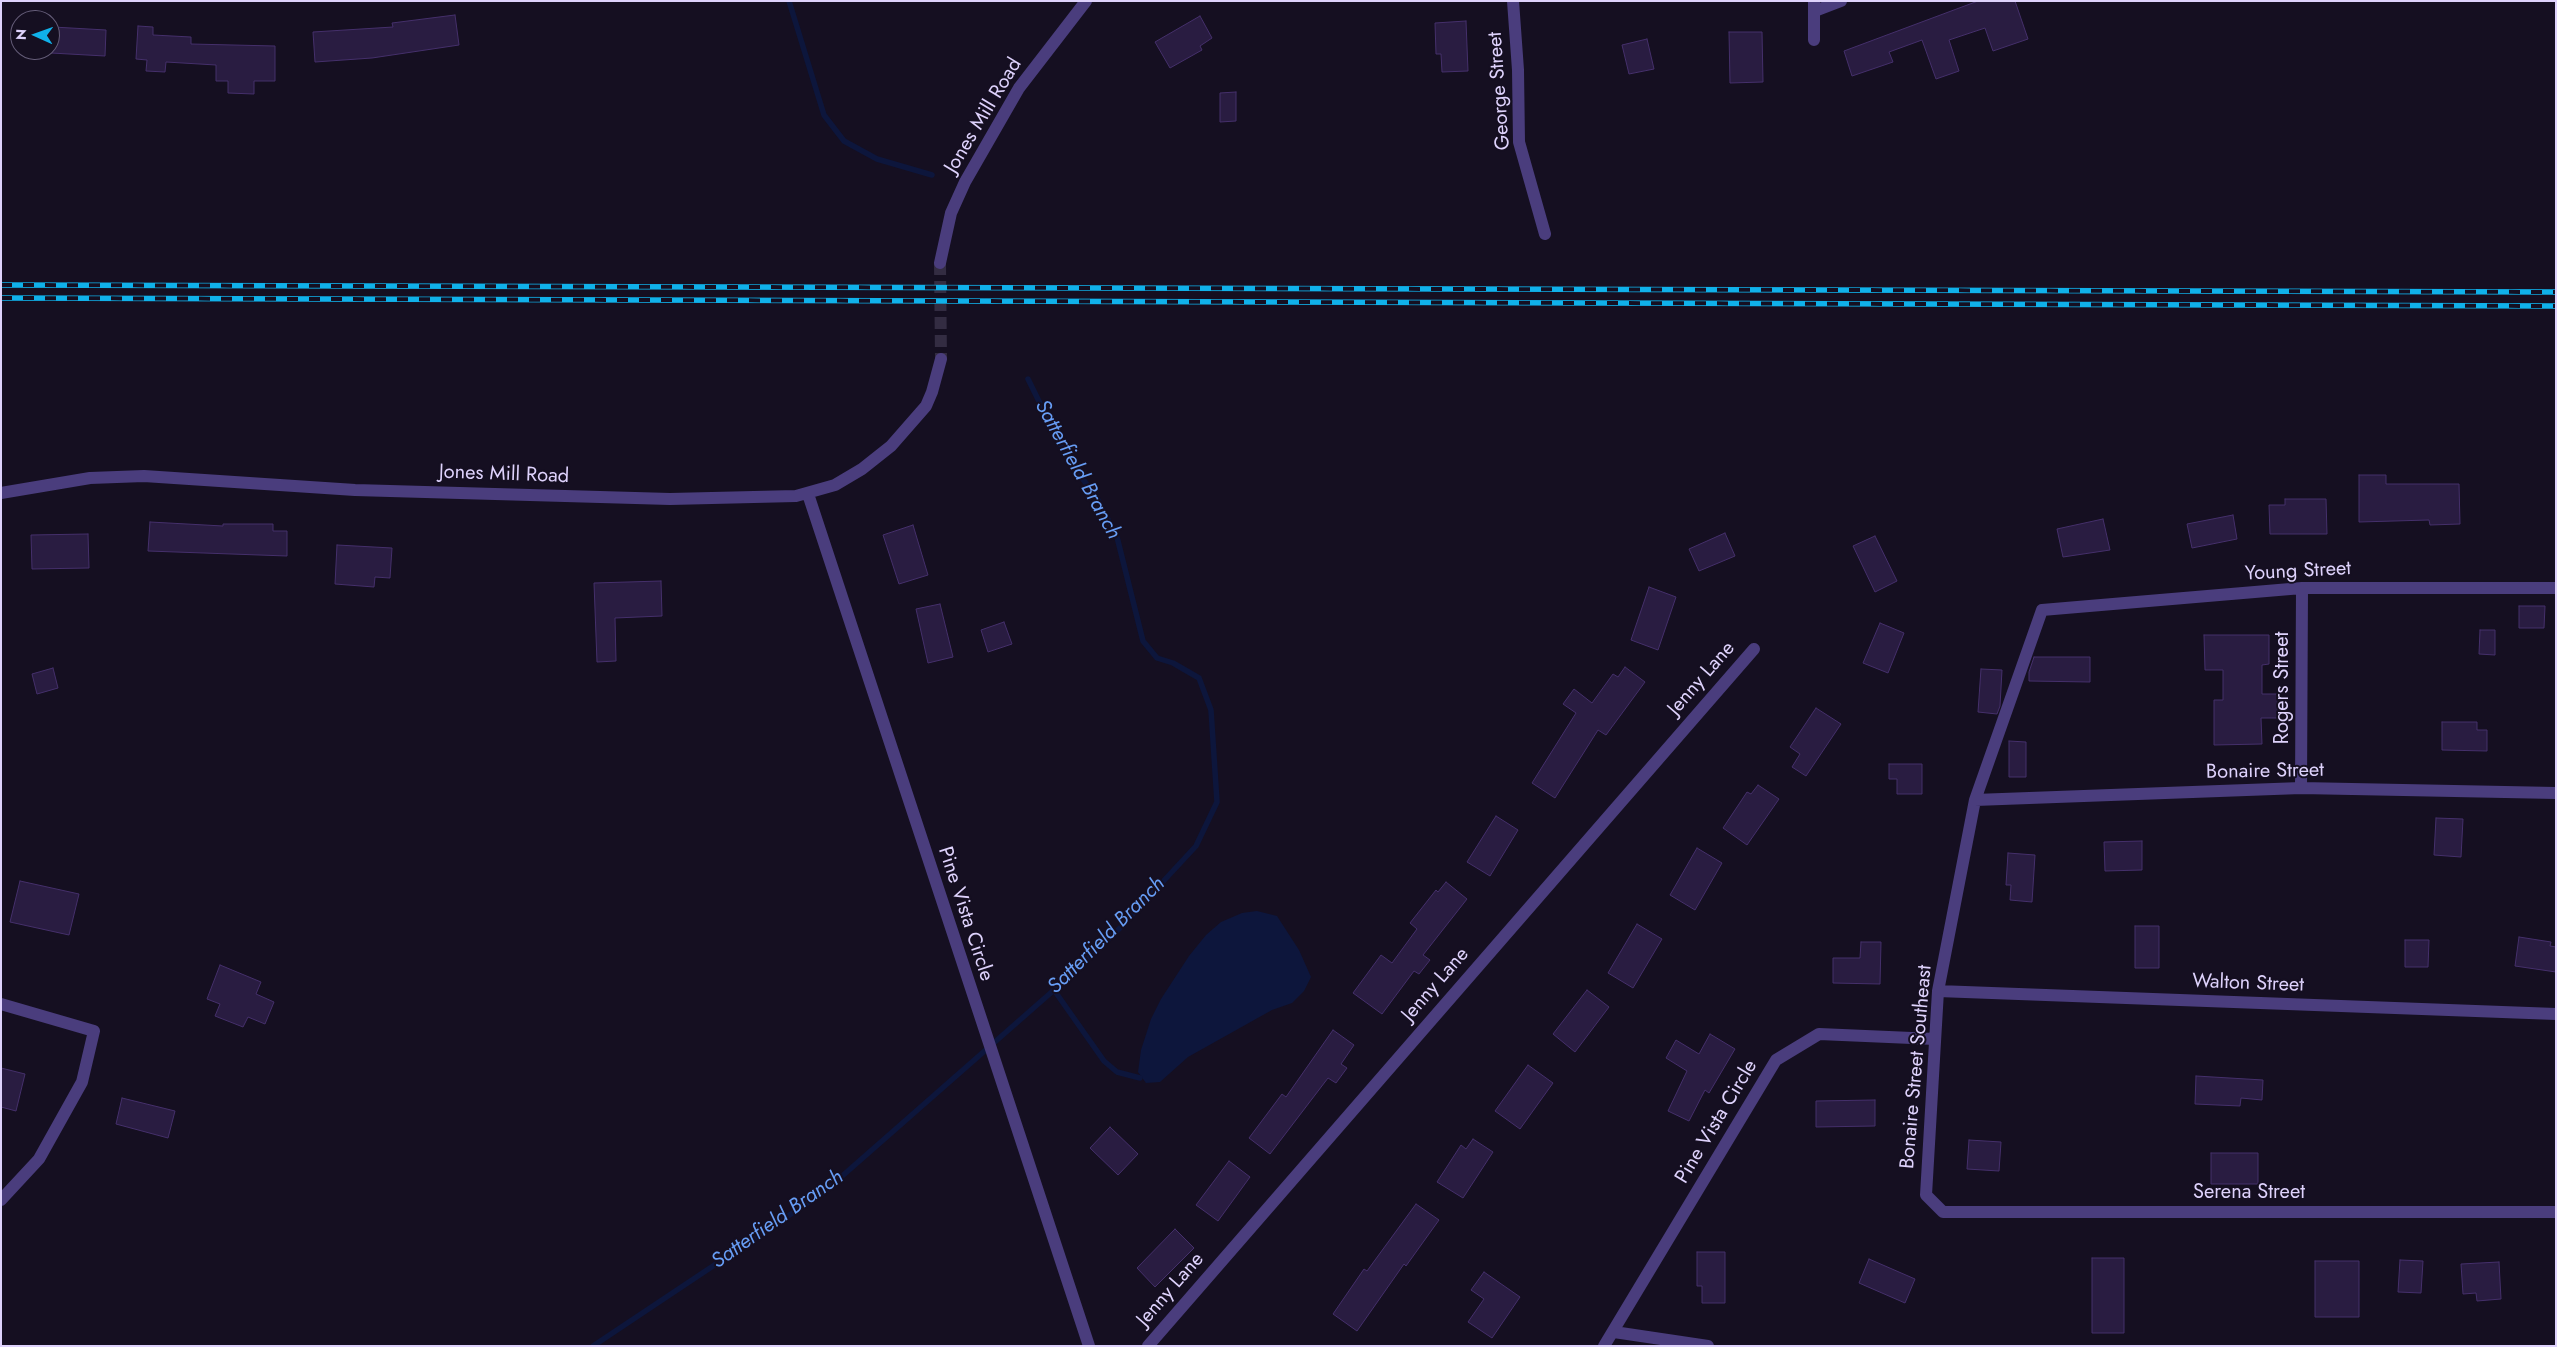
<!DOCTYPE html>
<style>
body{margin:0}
#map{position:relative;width:2557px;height:1347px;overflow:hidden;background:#150f21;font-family:Jost,sans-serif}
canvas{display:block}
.frame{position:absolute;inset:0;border:2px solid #ded2fc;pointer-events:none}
.north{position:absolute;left:10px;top:10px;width:50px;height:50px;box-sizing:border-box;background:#150f21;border:1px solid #655d79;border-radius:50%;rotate:272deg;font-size:14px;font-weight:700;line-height:20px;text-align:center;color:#ded2fc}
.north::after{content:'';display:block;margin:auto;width:18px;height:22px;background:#10b1ea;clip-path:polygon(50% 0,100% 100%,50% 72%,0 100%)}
</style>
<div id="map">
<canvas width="2557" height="1347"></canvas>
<div class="frame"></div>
<div class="north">N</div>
</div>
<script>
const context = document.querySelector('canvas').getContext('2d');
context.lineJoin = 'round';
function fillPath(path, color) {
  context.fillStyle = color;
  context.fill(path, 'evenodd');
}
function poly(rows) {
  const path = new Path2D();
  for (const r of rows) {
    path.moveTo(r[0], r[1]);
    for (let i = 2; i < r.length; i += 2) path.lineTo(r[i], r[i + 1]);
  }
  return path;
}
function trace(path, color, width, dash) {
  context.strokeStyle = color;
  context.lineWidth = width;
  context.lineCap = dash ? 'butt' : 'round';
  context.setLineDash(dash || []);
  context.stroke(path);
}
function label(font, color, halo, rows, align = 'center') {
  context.font = font + ' Jost,sans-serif';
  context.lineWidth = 4;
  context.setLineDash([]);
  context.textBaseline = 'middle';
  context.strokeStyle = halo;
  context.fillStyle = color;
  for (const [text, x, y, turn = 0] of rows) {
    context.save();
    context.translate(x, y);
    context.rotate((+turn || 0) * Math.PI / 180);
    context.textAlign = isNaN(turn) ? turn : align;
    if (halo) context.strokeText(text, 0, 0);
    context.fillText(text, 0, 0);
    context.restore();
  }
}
const water = poly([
 [1257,911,1277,916,1299,950,1311,977,1304,991,1292,1003,1272,1010,1188,1057,1160,1082,1146,1083,1138,1072,1141,1050,1151,1019,1161,999,1189,956,1206,935,1221,922,1242,913]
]);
const stream = poly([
 [789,1,824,115,844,141,877,159,932,175],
 [1054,990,1104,1061,1117,1072,1140,1078],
 [593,1346,824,1192,1054,990,1120,928,1196,846,1217,802,1211,710,1199,678,1173,663,1157,658,1143,641,1117,537,1097,498,1067,458,1028,379]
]);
const building = poly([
 [1978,1,2015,1,2028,39,1993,51,1985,28,1949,40,1959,71,1936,79,1922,40,1889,52,1893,62,1852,76,1844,51,1978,1],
 [455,15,459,45,372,58,315,62,313,32,393,27,392,23,455,15],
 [1200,16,1212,38,1200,46,1202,50,1170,68,1155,42,1200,16],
 [1466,21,1468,71,1442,72,1441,54,1436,54,1435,23,1466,21],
 [138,26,153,27,153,35,191,37,191,44,275,46,275,81,254,81,254,94,228,93,228,81,216,81,216,65,166,62,165,72,146,71,147,60,136,59,138,26],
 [53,27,106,30,105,56,51,53,53,27],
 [1729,32,1762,32,1763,82,1730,83,1729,32],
 [1647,39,1654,69,1629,74,1622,45,1647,39],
 [1236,92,1236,121,1220,122,1220,93,1236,92],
 [2359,475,2386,475,2386,484,2459,484,2460,524,2430,525,2429,520,2359,522,2359,475],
 [2285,499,2326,499,2327,534,2270,534,2269,505,2285,505,2285,499],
 [2233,515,2237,539,2192,548,2187,524,2233,515],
 [2103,519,2110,550,2063,557,2057,529,2103,519],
 [150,522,223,526,223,524,273,524,273,531,287,531,287,556,148,551,150,522],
 [913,525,928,575,899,584,883,535,913,525],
 [1725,533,1735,556,1699,571,1689,549,1725,533],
 [88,534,89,568,32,569,31,535,88,534],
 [1875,536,1897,581,1875,592,1853,546,1875,536],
 [337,545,392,548,390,578,375,577,374,587,335,584,337,545],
 [661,581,662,616,615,618,616,661,597,662,594,583,661,581],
 [1649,587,1676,597,1658,650,1631,640,1649,587],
 [940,604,953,657,928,663,916,609,940,604],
 [2519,606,2545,606,2544,628,2519,628,2519,606],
 [1004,622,1012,644,988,652,981,630,1004,622],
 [1880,623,1904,633,1888,673,1863,663,1880,623],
 [2480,630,2495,630,2495,655,2479,654,2480,630],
 [2204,635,2269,635,2269,664,2262,665,2262,694,2280,694,2280,718,2261,718,2262,744,2214,745,2214,700,2223,700,2223,670,2205,670,2204,635],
 [2034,657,2090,657,2090,682,2029,681,2029,672,2034,657],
 [1625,667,1645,682,1606,735,1598,730,1555,798,1532,783,1576,713,1563,704,1574,689,1592,703,1613,674,1618,677,1625,667],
 [53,668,58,688,37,694,32,674,53,668],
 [1981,669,2002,670,2000,706,1997,714,1978,712,1981,669],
 [1816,708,1841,724,1806,776,1792,767,1800,754,1790,747,1816,708],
 [2442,722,2477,722,2477,730,2487,730,2487,751,2442,750,2442,722],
 [2009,741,2026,742,2026,777,2009,777,2009,741],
 [1889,764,1922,764,1922,794,1897,794,1897,779,1889,779,1889,764],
 [1758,785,1779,799,1747,845,1723,828,1747,792,1751,794,1758,785],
 [1496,816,1518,830,1490,876,1467,862,1496,816],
 [2436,818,2463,819,2461,857,2434,855,2436,818],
 [2142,841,2142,870,2105,871,2104,842,2142,841],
 [1697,848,1722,863,1695,910,1670,895,1697,848],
 [2008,853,2035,855,2032,902,2010,900,2011,885,2006,885,2008,853],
 [20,881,79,894,69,935,10,922,20,881],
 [1446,882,1467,899,1423,955,1430,960,1419,974,1414,971,1382,1014,1353,993,1381,955,1392,963,1417,929,1410,923,1436,890,1438,892,1446,882],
 [1637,924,1662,939,1633,988,1608,973,1637,924],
 [2135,926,2159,926,2159,968,2135,968,2135,926],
 [2519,937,2551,942,2550,946,2556,947,2556,972,2515,966,2519,937],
 [2405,940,2429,940,2428,967,2405,967,2405,940],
 [1861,942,1881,942,1880,984,1833,983,1833,958,1860,958,1861,942],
 [220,965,261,982,256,994,274,1002,265,1024,248,1017,243,1027,215,1016,220,1004,207,999,220,965],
 [1587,990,1609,1007,1575,1052,1553,1034,1587,990],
 [1333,1030,1354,1045,1341,1064,1347,1068,1336,1083,1328,1078,1270,1154,1249,1138,1282,1094,1286,1097,1333,1030],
 [1710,1034,1735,1049,1709,1093,1705,1090,1689,1121,1668,1111,1687,1071,1666,1058,1676,1040,1699,1054,1710,1034],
 [1528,1065,1553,1083,1520,1129,1495,1111,1528,1065],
 [1,1068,25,1074,16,1111,1,1107,1,1068],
 [2196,1076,2263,1080,2262,1100,2241,1098,2240,1106,2195,1104,2196,1076],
 [122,1098,175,1111,168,1138,116,1124,122,1098],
 [1875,1100,1875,1126,1816,1127,1816,1101,1875,1100],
 [1110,1127,1138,1154,1118,1175,1090,1148,1110,1127],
 [1473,1139,1493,1152,1463,1198,1437,1182,1461,1145,1466,1149,1473,1139],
 [1969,1140,2001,1142,1999,1171,1967,1169,1969,1140],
 [2211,1153,2258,1153,2258,1184,2211,1184,2211,1153],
 [1229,1161,1250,1177,1218,1221,1196,1205,1229,1161],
 [1416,1204,1439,1220,1406,1266,1404,1264,1357,1331,1333,1314,1364,1269,1367,1271,1416,1204],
 [1175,1229,1194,1248,1155,1287,1137,1268,1175,1229],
 [1697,1252,1725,1252,1725,1303,1702,1303,1702,1286,1697,1286,1697,1252],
 [2092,1258,2124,1258,2124,1333,2092,1333,2092,1258],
 [1869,1259,1915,1279,1905,1303,1859,1283,1869,1259],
 [2400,1260,2423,1261,2421,1293,2398,1292,2400,1260],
 [2315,1261,2359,1261,2359,1317,2315,1317,2315,1261],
 [2499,1262,2501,1299,2477,1301,2476,1293,2463,1294,2461,1264,2499,1262],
 [1484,1272,1520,1297,1492,1338,1468,1322,1484,1299,1471,1290,1484,1272]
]);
const streetTunnel = poly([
 [940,263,941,359]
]);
const street = poly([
 [1513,1,1518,70,1519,142,1545,234],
 [1815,11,1841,1],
 [1814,40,1814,1],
 [940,263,951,213,965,182,1019,88,1086,1],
 [1,493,90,478,144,476,355,490,670,499,796,496,835,485,862,469,891,446,926,406,932,392,941,359],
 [808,494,1089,1346],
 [2556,588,2302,588,2042,610,1975,800,1938,991,1926,1195,1943,1212,2556,1212],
 [2301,788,2302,588],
 [1975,800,2301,788,2556,793],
 [1938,991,2556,1014],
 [1,1004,94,1031,82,1082,39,1159,1,1200],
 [1614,1332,1708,1346],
 [1148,1346,1754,649],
 [1604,1346,1776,1060,1819,1034,1935,1039]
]);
const rail = poly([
 [1,285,2556,292],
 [1,298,2556,306]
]);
const streetNames = [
 ["George Street",1500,91,-94],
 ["Jones Mill Road",984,116,-59],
 ["Jones Mill Road",504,475,2],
 ["Young Street",2298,572,-3],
 ["Jenny Lane",1702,679,-49],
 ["Rogers Street",2283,688,-90],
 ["Bonaire Street",2265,772,-1],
 ["Pine Vista Circle",965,914,72],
 ["Walton Street",2248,984,2],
 ["Jenny Lane",1436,985,-49],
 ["Bonaire Street Southeast",1917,1067,-85],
 ["Pine Vista Circle",1717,1122,-59],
 ["Serena Street",2249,1193],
 ["Jenny Lane",1171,1290,-49]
];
const waterNames = [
 ["Satterfield Branch",1077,470,61],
 ["Satterfield Branch",1107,936,-45],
 ["Satterfield Branch",778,1220,-35]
];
fillPath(water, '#0d163c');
trace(stream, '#0d163c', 5.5);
fillPath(building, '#291c41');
trace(building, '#45306b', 1);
trace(streetTunnel, '#332c42', 12, [12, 6]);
trace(street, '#4a3d7d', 12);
trace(rail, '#10b1ea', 5.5);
trace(rail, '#150f21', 4, [11]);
label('20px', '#ded2fc', '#150f21', streetNames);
label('italic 21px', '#679df5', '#150f21', waterNames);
</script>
